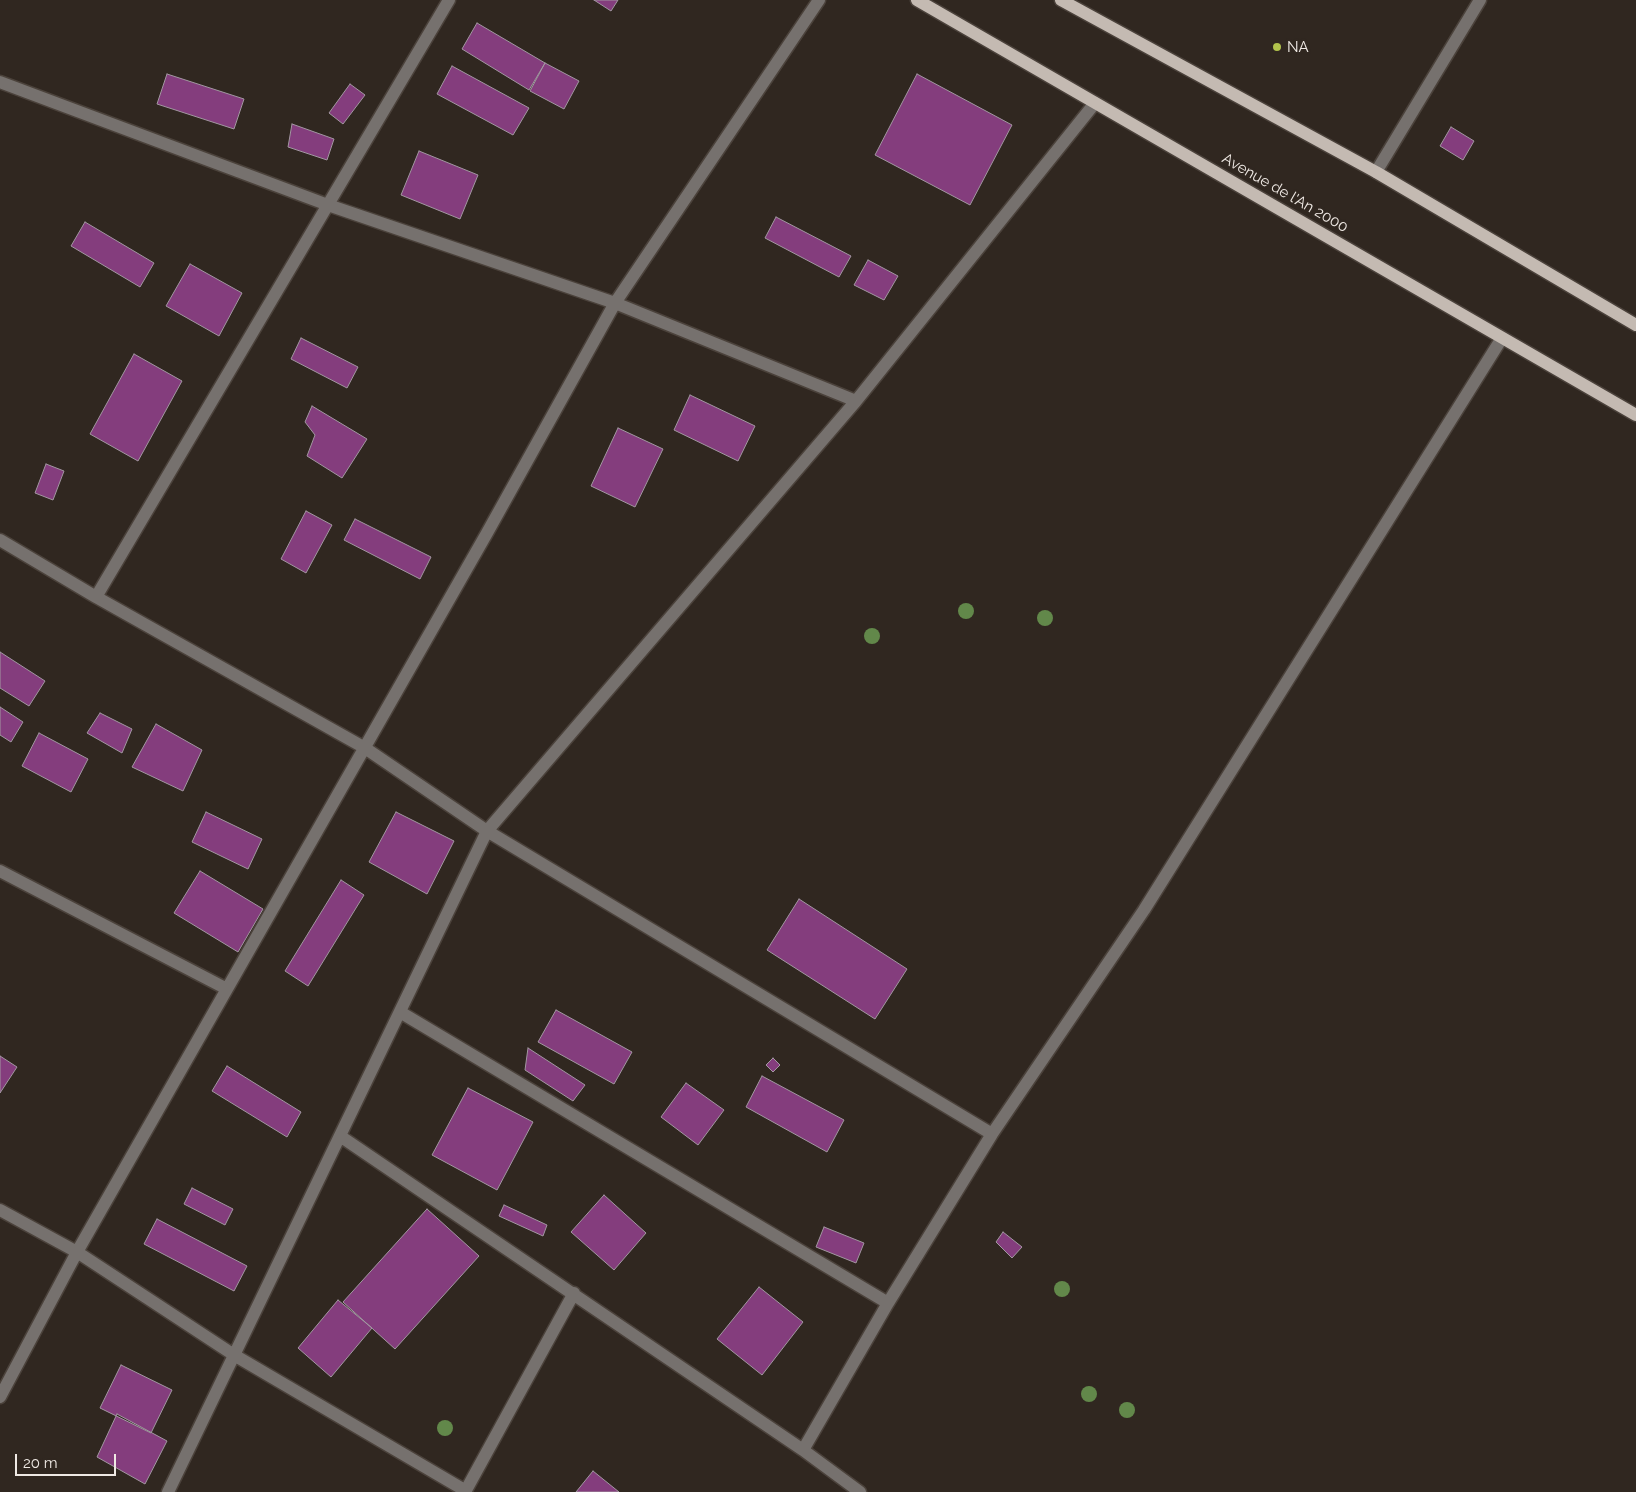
<!DOCTYPE html>
<style>
body{margin:0}
#map{position:relative;width:1636px;height:1492px;overflow:hidden;background:#302720;font-family:Raleway,sans-serif}
canvas{display:block}
.scale{position:absolute;left:15px;top:1454px;width:101px;height:22px;box-sizing:border-box;border:2px solid #efe9e4;border-top:0;padding-left:6px;font-size:15px;line-height:18px;white-space:nowrap;color:#efe9e4;-webkit-text-stroke:4px #302720;paint-order:stroke}
</style>
<div id="map">
<canvas width="1636" height="1492"></canvas>
<div class="scale">20 m</div>
</div>
<script>
const context = document.querySelector('canvas').getContext('2d');
context.lineJoin = 'round';
function fillPath(path, color) {
  context.fillStyle = color;
  context.fill(path, 'evenodd');
}
function poly(rows) {
  const path = new Path2D();
  for (const r of rows) {
    path.moveTo(r[0], r[1]);
    for (let i = 2; i < r.length; i += 2) path.lineTo(r[i], r[i + 1]);
  }
  return path;
}
function trace(path, color, width, dash) {
  context.strokeStyle = color;
  context.lineWidth = width;
  context.lineCap = dash ? 'butt' : 'round';
  context.setLineDash(dash || []);
  context.stroke(path);
}
function label(font, color, halo, rows, align = 'center') {
  context.font = font + ' Raleway,sans-serif';
  context.lineWidth = 5;
  context.setLineDash([]);
  context.textBaseline = 'middle';
  context.strokeStyle = halo;
  context.fillStyle = color;
  for (const [text, x, y, turn = 0] of rows) {
    context.save();
    context.translate(x, y);
    context.rotate((+turn || 0) * Math.PI / 180);
    context.textAlign = isNaN(turn) ? turn : align;
    if (halo) context.strokeText(text, 0, 0);
    context.fillText(text, 0, 0);
    context.restore();
  }
}
const building = poly([
 [594,0,618,0,611,11,594,0],
 [477,23,545,63,529,90,462,49,477,23],
 [545,63,579,81,564,109,530,91,545,63],
 [452,66,529,108,513,135,437,94,452,66],
 [167,74,244,99,234,129,157,104,167,74],
 [917,74,1012,125,970,205,875,155,917,74],
 [350,84,365,95,343,124,329,113,350,84],
 [292,124,334,139,327,160,288,147,292,124],
 [1451,127,1474,141,1463,160,1440,146,1451,127],
 [419,151,478,175,460,219,401,195,419,151],
 [776,217,851,256,839,277,765,238,776,217],
 [85,222,154,263,140,287,71,246,85,222],
 [868,260,898,276,884,300,854,285,868,260],
 [190,264,242,293,219,336,166,306,190,264],
 [301,338,358,367,347,388,291,359,301,338],
 [134,354,182,381,138,461,90,434,134,354],
 [690,395,755,426,738,461,674,430,690,395],
 [312,406,367,439,342,478,307,456,315,435,305,422,312,406],
 [618,428,663,449,635,507,591,486,618,428],
 [46,464,64,471,53,500,35,493,46,464],
 [306,511,332,525,306,573,281,559,306,511],
 [355,519,431,557,420,579,344,540,355,519],
 [0,652,45,681,29,706,0,688,0,652],
 [0,707,23,722,11,742,0,735,0,707],
 [100,713,132,729,122,753,87,733,100,713],
 [156,724,202,750,183,791,132,767,156,724],
 [39,733,88,759,71,792,22,766,39,733],
 [206,812,262,839,248,869,192,842,206,812],
 [396,812,454,841,427,894,369,862,396,812],
 [200,871,263,909,238,952,174,913,200,871],
 [341,880,364,895,308,986,285,971,341,880],
 [799,899,907,969,875,1019,767,950,799,899],
 [556,1010,632,1052,614,1084,538,1042,556,1010],
 [528,1048,585,1085,573,1101,525,1070,528,1048],
 [0,1056,17,1067,0,1093,0,1056],
 [773,1058,780,1065,773,1072,766,1065,773,1058],
 [227,1066,301,1112,287,1137,212,1091,227,1066],
 [762,1076,844,1120,827,1152,746,1107,762,1076],
 [686,1083,724,1110,698,1145,661,1117,686,1083],
 [468,1088,533,1122,497,1190,432,1155,468,1088],
 [192,1188,233,1209,225,1225,184,1204,192,1188],
 [604,1195,646,1233,614,1270,571,1232,604,1195],
 [504,1205,547,1225,543,1236,499,1216,504,1205],
 [427,1209,479,1256,395,1349,343,1302,427,1209],
 [157,1219,247,1266,234,1291,144,1244,157,1219],
 [824,1227,864,1243,856,1263,816,1247,824,1227],
 [1003,1232,1022,1247,1012,1258,996,1242,1003,1232],
 [759,1287,803,1322,762,1375,717,1339,759,1287],
 [338,1300,372,1328,331,1377,298,1348,338,1300],
 [121,1365,172,1390,151,1433,100,1408,121,1365],
 [117,1414,167,1441,145,1484,97,1457,117,1414],
 [593,1471,619,1492,576,1492,593,1471]
]);
const minor = poly([
 [0,82,328,205,615,303,856,401],
 [1376,172,1480,0],
 [0,540,96,597,365,748,487,831,992,1134],
 [96,597,449,0],
 [0,871,227,989],
 [400,1012,888,1303],
 [340,1136,803,1450,860,1492],
 [0,1210,77,1252,234,1355,466,1491],
 [0,1397,77,1252,487,533,615,303,819,0],
 [803,1450,888,1303,992,1134,1144,910,1502,338],
 [168,1492,487,831,856,401,1095,103],
 [465,1492,574,1293]
]);
const major = poly([
 [917,0,1636,415],
 [1061,0,1376,172,1636,325]
]);
const trees = [
 [966,611],
 [1045,618],
 [872,636],
 [1062,1289],
 [1089,1394],
 [1127,1410],
 [445,1428]
];
const markers = [
 [1277,47,5,"#b2c34c"]
];
const poiNames = [
 ["NA",1287,47]
];
const streetNames = [
 ["Avenue de l'An 2000",1285,193,30]
];
fillPath(building, '#843d7d');
trace(building, '#a297a1', 1);
trace(minor, '#4b423b', 15);
trace(major, '#4b423b', 15);
trace(minor, '#76716e', 12);
trace(major, '#c4bab2', 12);
context.fillStyle = '#62884a';
for (const [x, y] of trees) {
  context.beginPath();
  context.arc(x, y, 8, 0, 2 * Math.PI);
  context.fill();
}
for (const [x, y, r, color] of markers) {
  const dot = new Path2D();
  dot.arc(x, y, r, 0, 2 * Math.PI);
  context.fillStyle = color;
  context.fill(dot);
  trace(dot, '#302720', 2);
}
label('15px', '#efe9e4', '#302720', poiNames, 'left');
label('15px', '#efe9e4', '#302720', streetNames);
</script>
